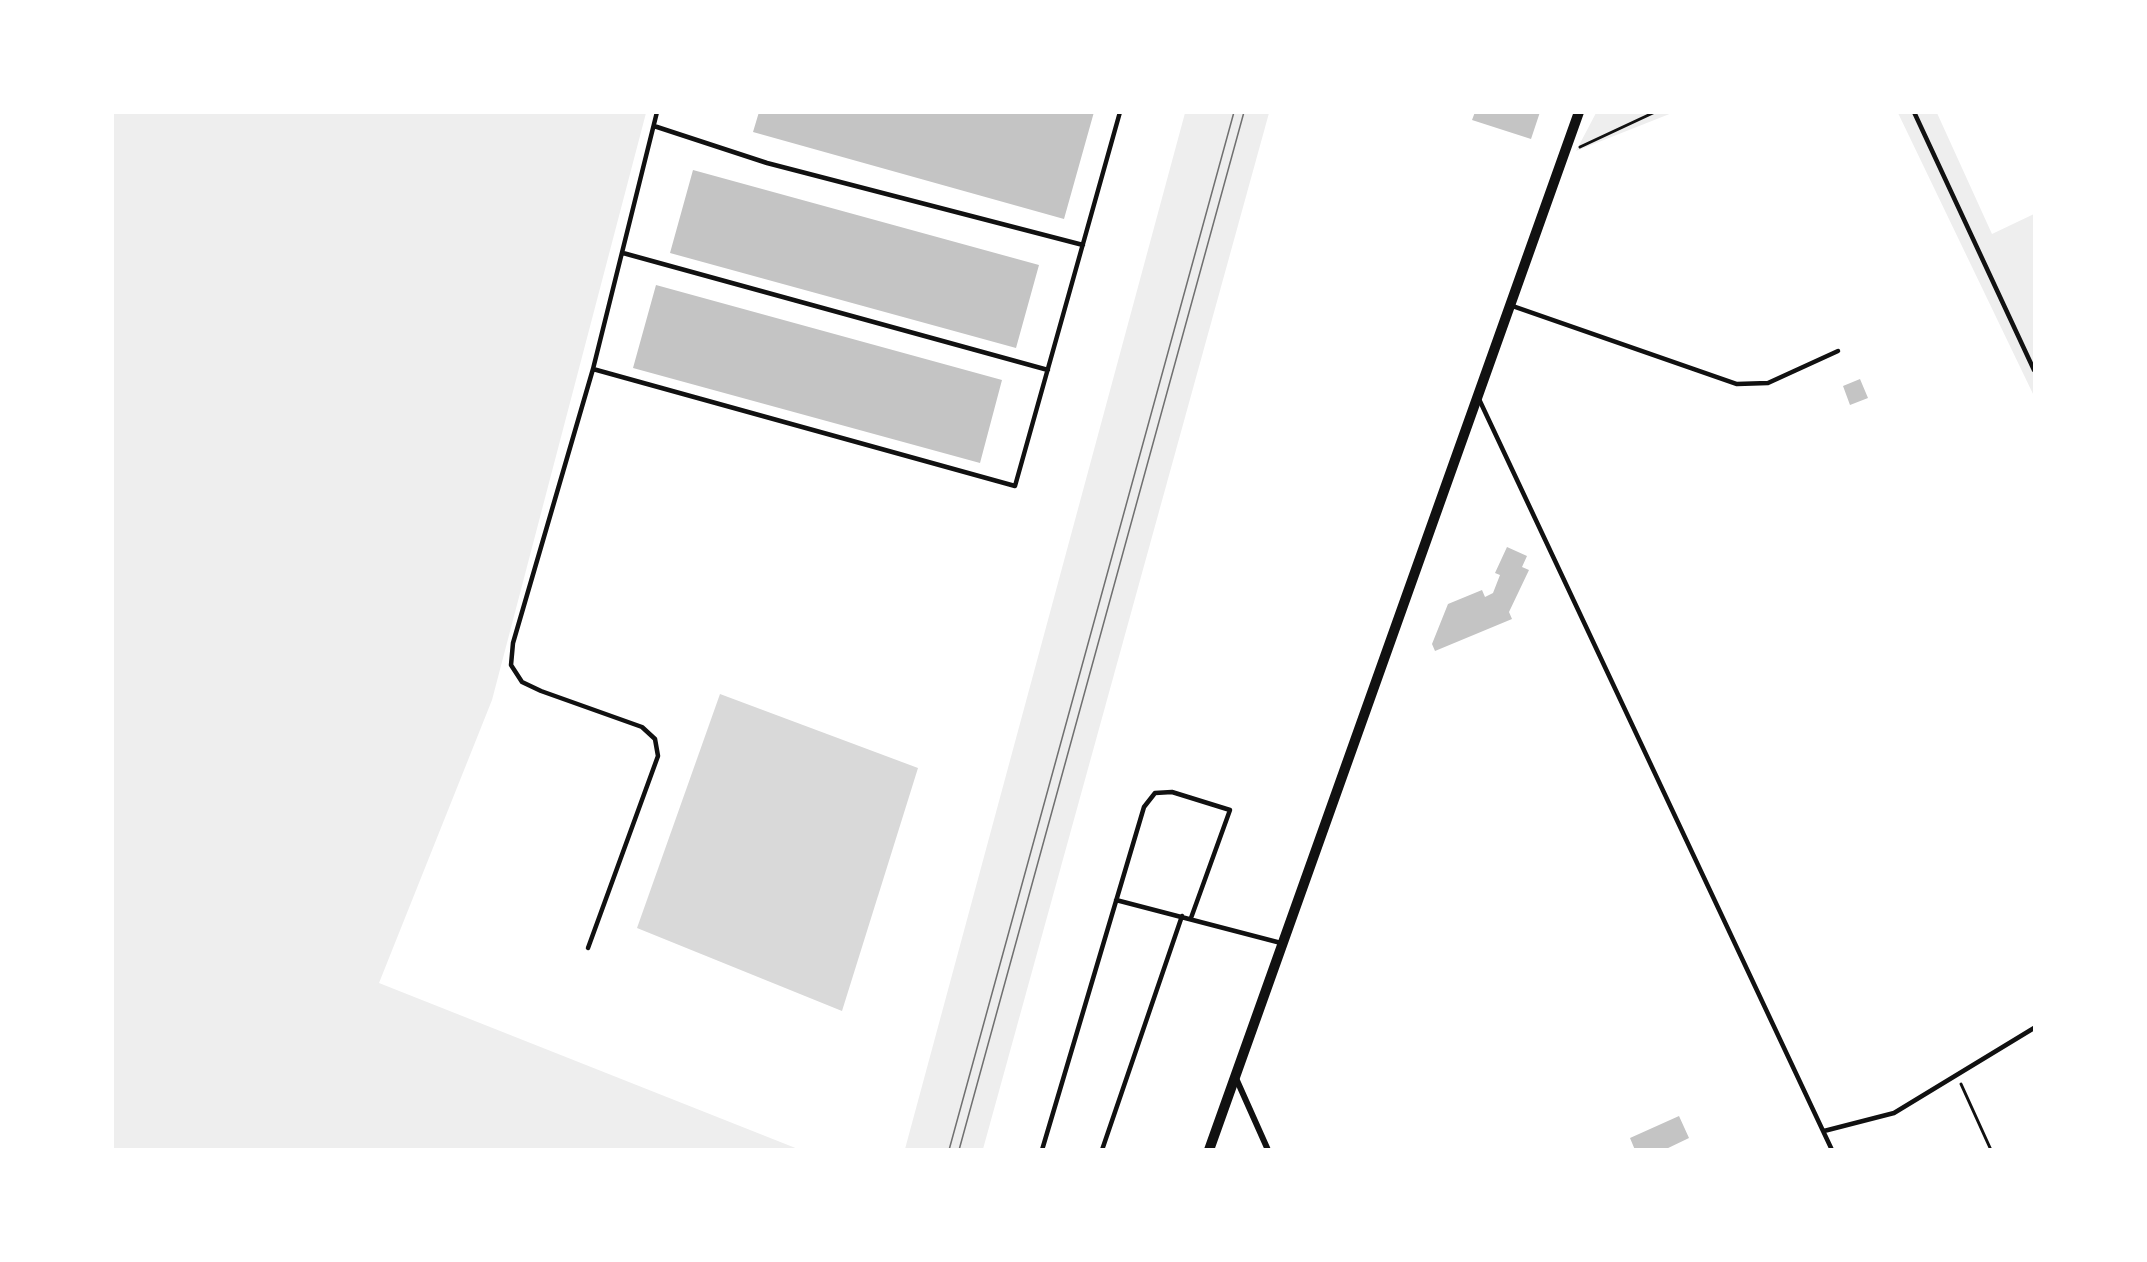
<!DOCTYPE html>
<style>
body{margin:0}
#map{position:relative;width:2147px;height:1262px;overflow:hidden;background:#fff;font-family:Jost,sans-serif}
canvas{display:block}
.frame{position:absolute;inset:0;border:114px solid #fff;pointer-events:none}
</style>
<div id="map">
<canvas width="2147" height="1262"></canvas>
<div class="frame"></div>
</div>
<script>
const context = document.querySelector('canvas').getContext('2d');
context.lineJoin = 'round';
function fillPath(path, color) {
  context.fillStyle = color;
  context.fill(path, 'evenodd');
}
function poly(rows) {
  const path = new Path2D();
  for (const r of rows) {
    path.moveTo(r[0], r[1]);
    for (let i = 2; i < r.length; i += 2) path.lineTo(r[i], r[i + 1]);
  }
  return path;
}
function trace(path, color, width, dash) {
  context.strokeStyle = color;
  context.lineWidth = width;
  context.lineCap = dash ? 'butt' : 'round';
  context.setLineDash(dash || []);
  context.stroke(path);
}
const green = poly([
 [113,112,646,113,492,700,379,983,798,1149,113,1149],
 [1185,113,1269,113,983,1149,905,1149],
 [1596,113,1672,113,1576,151],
 [1898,113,1937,113,1992,234,2034,214,2034,396]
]);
const water = poly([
 [720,694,918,768,842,1011,637,928]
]);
const building = poly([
 [759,112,1094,112,1064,219,753,132],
 [1475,112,1540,112,1531,139,1472,120],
 [693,170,1039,265,1016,348,670,253],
 [656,285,1002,380,980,463,633,368],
 [1860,379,1868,398,1850,405,1843,386],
 [1507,547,1527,556,1522,567,1529,570,1509,612,1512,619,1435,651,1432,644,1448,604,1482,590,1485,597,1493,593,1500,575,1495,573],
 [1679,1116,1689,1138,1664,1150,1635,1150,1630,1138]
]);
const path = poly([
 [1580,147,1655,112],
 [1961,1084,1991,1150]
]);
const service = poly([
 [657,112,593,369,1015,486,1120,112],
 [1914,112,2034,370],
 [654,126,767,163,1083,245],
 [623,253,1048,370],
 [1510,305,1737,384,1768,383,1838,351],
 [1478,397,1832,1150],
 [1116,900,1281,943],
 [588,948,658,756,655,739,642,727,541,691,522,682,511,665,513,643,593,369],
 [1824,1131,1894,1113,2034,1028],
 [1042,1150,1144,807,1155,793,1172,792,1230,810,1191,918],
 [1102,1150,1182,916]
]);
const minor = poly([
 [1235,1076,1268,1150]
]);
const tertiary = poly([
 [1209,1150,1579,112]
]);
const tram = poly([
 [949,1150,1234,112],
 [959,1150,1244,112]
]);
fillPath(green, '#eee');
fillPath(water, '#d9d9d9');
fillPath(building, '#c4c4c4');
trace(path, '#111', 3);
trace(service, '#111', 4.5);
trace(minor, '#111', 6);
trace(tertiary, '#111', 10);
trace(tram, '#707070', 1.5);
</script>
